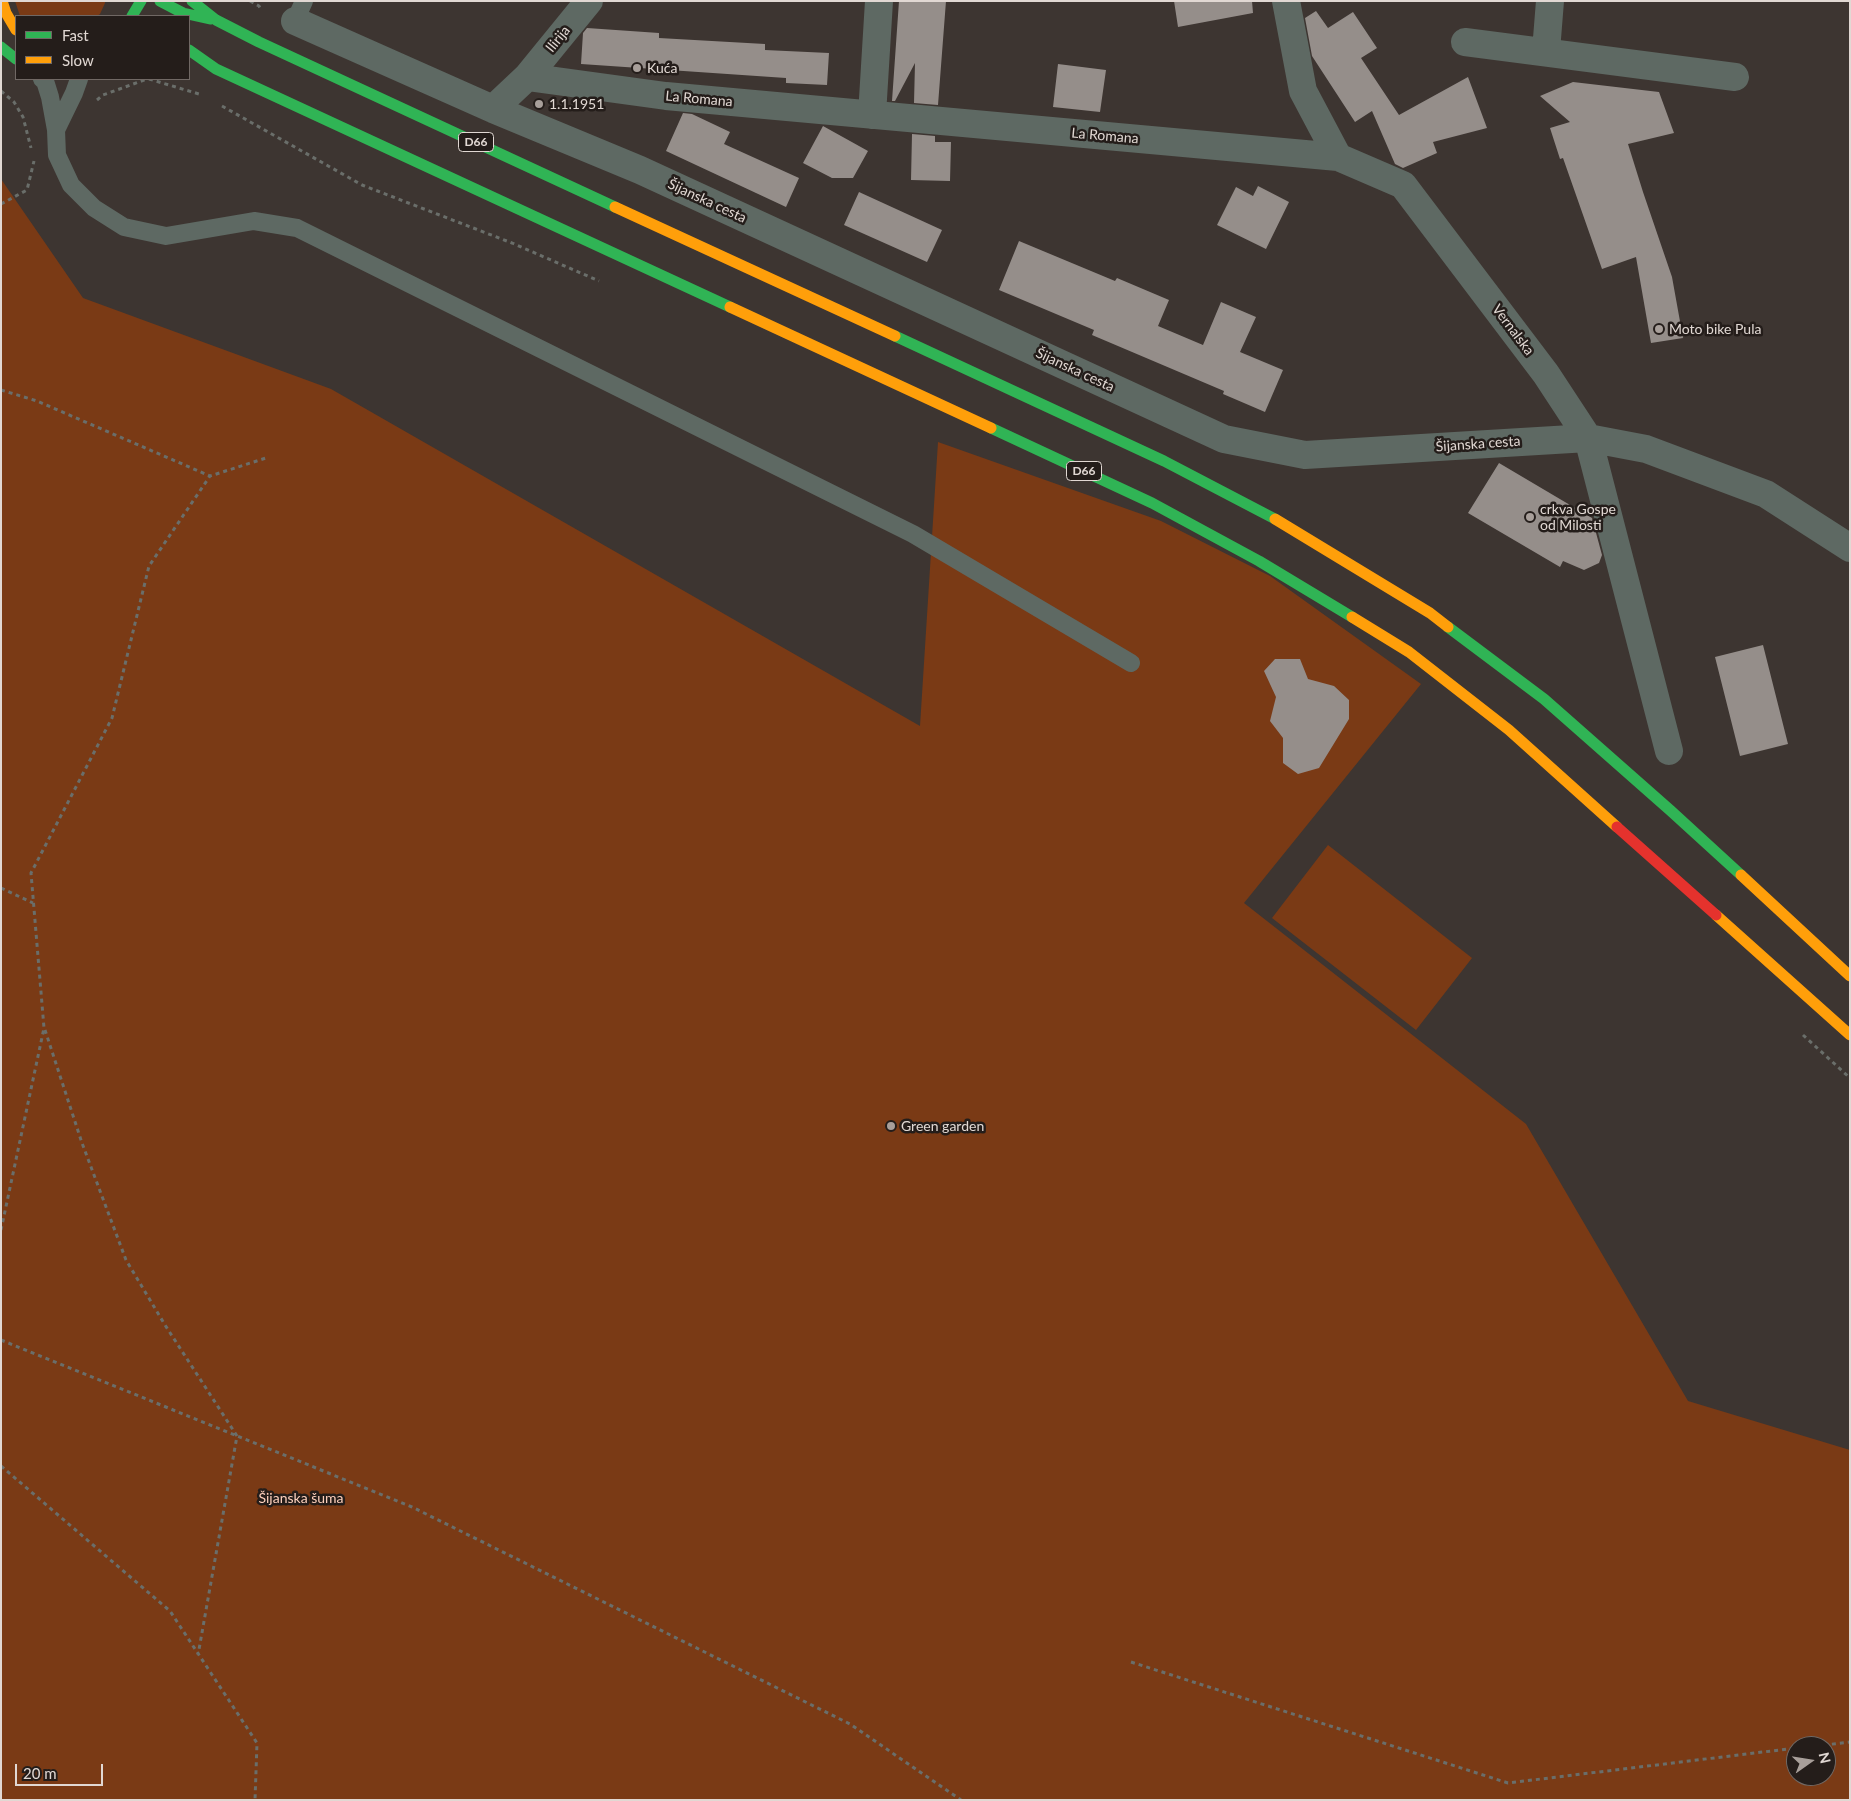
<!DOCTYPE html>
<meta charset="utf-8">
<style>
body{margin:0}
#map{position:relative;width:1851px;height:1801px;overflow:hidden;background:#3d3531;font-family:Lato,sans-serif}
canvas{display:block}
.frame{position:absolute;inset:0;border:2px solid #e1d8d3;pointer-events:none}
.legend{position:absolute;left:15px;top:15px;width:175px;height:65px;box-sizing:border-box;background:#241d1a;border:1px solid #706864;margin:0;padding:6px 9px;list-style:none;font-size:15px;color:#e1d8d3}
.legend li{display:flex;align-items:center;gap:10px;height:25px}
.legend b{width:25px;border:1px solid #706864}
.north{position:absolute;left:1786px;top:1736px;width:50px;height:50px;box-sizing:border-box;background:#241d1a;border:1px solid #706864;border-radius:50%;rotate:77deg;font-size:14px;font-weight:700;line-height:20px;text-align:center;color:#e1d8d3}
.north::after{content:'';display:block;margin:auto;width:18px;height:22px;background:#a89f9a;clip-path:polygon(50% 0,100% 100%,50% 72%,0 100%)}
.scale{position:absolute;left:15px;top:1764px;width:88px;height:22px;box-sizing:border-box;border:2px solid #e1d8d3;border-top:0;padding-left:6px;font-size:15px;line-height:18px;white-space:nowrap;color:#e1d8d3;-webkit-text-stroke:4px #241d1a;paint-order:stroke}
</style>
<div id="map">
<canvas width="1851" height="1801"></canvas>
<div class="frame"></div>
<ul class="legend">
<li><b style="height:6px;background:#30b455"></b>Fast</li>
<li><b style="height:6px;background:#ff9f0a"></b>Slow</li>
</ul>
<div class="north">N</div>
<div class="scale">20 m</div>
</div>
<script>
const context = document.querySelector('canvas').getContext('2d');
context.lineJoin = 'round';
function fillPath(path, color) {
  context.fillStyle = color;
  context.fill(path, 'evenodd');
}
function poly(rows) {
  const path = new Path2D();
  for (const r of rows) {
    path.moveTo(r[0], r[1]);
    for (let i = 2; i < r.length; i += 2) path.lineTo(r[i], r[i + 1]);
  }
  return path;
}
function trace(path, color, width, dash) {
  context.strokeStyle = color;
  context.lineWidth = width;
  context.lineCap = dash ? 'butt' : 'round';
  context.setLineDash(dash || []);
  context.stroke(path);
}
function label(font, color, halo, rows, align = 'center') {
  context.font = font + ' Lato,sans-serif';
  context.lineWidth = 5;
  context.setLineDash([]);
  context.textBaseline = 'middle';
  context.strokeStyle = halo;
  context.fillStyle = color;
  for (const [text, x, y, turn = 0] of rows) {
    context.save();
    context.translate(x, y);
    context.rotate((+turn || 0) * Math.PI / 180);
    context.textAlign = isNaN(turn) ? turn : align;
    if (halo) context.strokeText(text, 0, 0);
    context.fillText(text, 0, 0);
    context.restore();
  }
}
const green = poly([
 [15,1,105,1,105,3,100,14,97,16,20,16],
 [1,179,83,298,331,389,920,726,938,442,1161,521,1270,576,1421,684,1244,903,1526,1124,1688,1401,1850,1450,1850,1800,1,1800],
 [1796,1746,1826,1746,1826,1776,1796,1776],
 [1328,845,1472,958,1416,1030,1272,918]
]);
const building = poly([
 [899,1,946,1,938,105,914,103,915,63,895,101,892,101],
 [1174,1,1252,1,1253,13,1178,27],
 [1316,11,1328,28,1353,12,1377,48,1361,58,1399,115,1468,77,1487,128,1433,142,1437,153,1403,168,1395,164,1372,111,1355,122,1312,56,1305,18],
 [587,28,659,33,659,38,765,44,765,50,829,53,827,85,786,83,786,78,581,64,583,33],
 [1058,64,1106,70,1100,112,1053,107],
 [1573,82,1659,92,1674,133,1628,144,1643,192,1672,277,1683,338,1651,343,1636,257,1602,269,1563,158,1560,159,1550,128,1570,122,1540,96],
 [683,113,692,114,730,132,724,144,799,178,786,207,666,151],
 [823,126,868,151,853,178,832,178,803,163],
 [912,134,935,136,935,142,951,142,950,181,911,180],
 [1258,186,1289,202,1266,249,1217,225,1236,187,1253,196],
 [859,192,942,230,927,262,844,225],
 [1019,241,1115,281,1117,278,1169,300,1158,326,1203,345,1221,302,1256,317,1240,352,1283,370,1265,412,1223,394,1224,391,1092,335,1094,330,999,290],
 [1499,463,1592,518,1602,555,1599,563,1584,570,1563,561,1560,567,1468,513],
 [1763,645,1788,744,1740,756,1715,657],
 [1275,659,1300,659,1308,679,1334,686,1349,700,1349,719,1319,768,1298,774,1283,763,1283,738,1270,721,1276,697,1264,671]
]);
const path = poly([
 [250,1,259,6,261,10],
 [149,79,199,94],
 [1,91,14,102,23,117,31,148],
 [97,100,103,95,147,79],
 [222,106,362,185,512,243,599,281],
 [1,204,27,190,34,161],
 [1,390,37,401,210,476],
 [1,888,33,903],
 [45,1030,82,1143,126,1260,165,1325,237,1436,198,1655],
 [1803,1035,1850,1078],
 [1,1230,44,1028,31,873,112,718,149,566,210,476,266,458],
 [1,1340,412,1507,850,1724,961,1800],
 [1,1466,170,1611,257,1743,255,1800],
 [1131,1662,1508,1783,1796,1748],
 [1816,1746,1850,1742]
]);
const lane = poly([
 [295,21,304,1],
 [42,79,45,81,50,97,56,130,57,155,71,185,94,208,124,227,166,236,254,221,297,228,913,534,1131,663],
 [56,130,74,93,79,79]
]);
const street = poly([
 [1286,1,1303,91,1338,157,1403,185,1546,374,1588,438,1646,449,1766,494,1850,548],
 [295,21,493,109,640,170,1224,439,1305,455,1588,438,1669,751],
 [1465,42,1735,77],
 [1546,51,1550,1],
 [527,77,666,96,1338,157],
 [493,109,527,77,589,1],
 [872,115,879,1]
]);
const fast = poly([
 [160,1,183,13,210,19],
 [192,1,216,20,259,42,615,207],
 [132,16,141,1],
 [1,47,16,59],
 [189,50,216,69,730,307],
 [895,336,1164,461,1275,519],
 [991,428,1152,503,1259,561,1352,617],
 [1448,627,1544,699,1671,811,1741,875]
]);
const slow = poly([
 [2,1,6,13,16,30],
 [615,207,895,336],
 [730,307,991,428],
 [1275,519,1430,613,1448,627],
 [1352,617,1409,652,1509,730,1617,827],
 [1741,875,1850,976],
 [1716,915,1850,1035]
]);
const jam = poly([
 [1617,827,1716,915]
]);
const markers = [
 [637,68,5,"#a89f9a"],
 [539,104,5,"#a89f9a"],
 [1659,329,5,"#a89f9a"],
 [1530,517,5,"#a89f9a"],
 [891,1126,5,"#a89f9a"]
];
const shields = [
 [476,142,35],
 [1084,471,35]
];
const shieldNames = [
 ["D66",476,142],
 ["D66",1084,471]
];
const streetNames = [
 ["Ilirija",558,39,-51],
 ["La Romana",699,99,5],
 ["La Romana",1105,136,5],
 ["Šijanska cesta",707,201,25],
 ["Vernalska",1513,330,53],
 ["Šijanska cesta",1075,370,25],
 ["Šijanska cesta",1478,444,-4]
];
const poiNames = [
 ["Kuća",647,68],
 ["1.1.1951",549,104],
 ["Moto bike Pula",1669,329],
 ["crkva Gospe",1540,509],
 ["od Milosti",1540,525],
 ["Green garden",901,1126]
];
const parkNames = [
 ["Šijanska šuma",301,1498]
];
fillPath(green, '#7a3a15');
fillPath(building, '#958e8a');
trace(path, '#6a6e6a', 3, [4, 4]);
trace(lane, '#5e6963', 18);
trace(street, '#5e6963', 28);
trace(fast, '#30b455', 11);
trace(slow, '#ff9f0a', 11);
trace(jam, '#e5322d', 11);
for (const [x, y, r, color] of markers) {
  const dot = new Path2D();
  dot.arc(x, y, r, 0, 2 * Math.PI);
  context.fillStyle = color;
  context.fill(dot);
  trace(dot, '#241d1a', 2);
}
for (const [x, y, w] of shields) {
  const box = new Path2D();
  box.roundRect(x - w / 2, y - 9.5, w, 19, 4);
  context.fillStyle = '#241d1a';
  context.fill(box);
  trace(box, '#e1d8d3', 1);
}
label('bold 12px', '#e1d8d3', null, shieldNames);
label('14px', '#e1d8d3', '#241d1a', streetNames);
label('14px', '#e1d8d3', '#241d1a', poiNames, 'left');
label('14px', '#fdd0bc', '#241d1a', parkNames);
</script>
